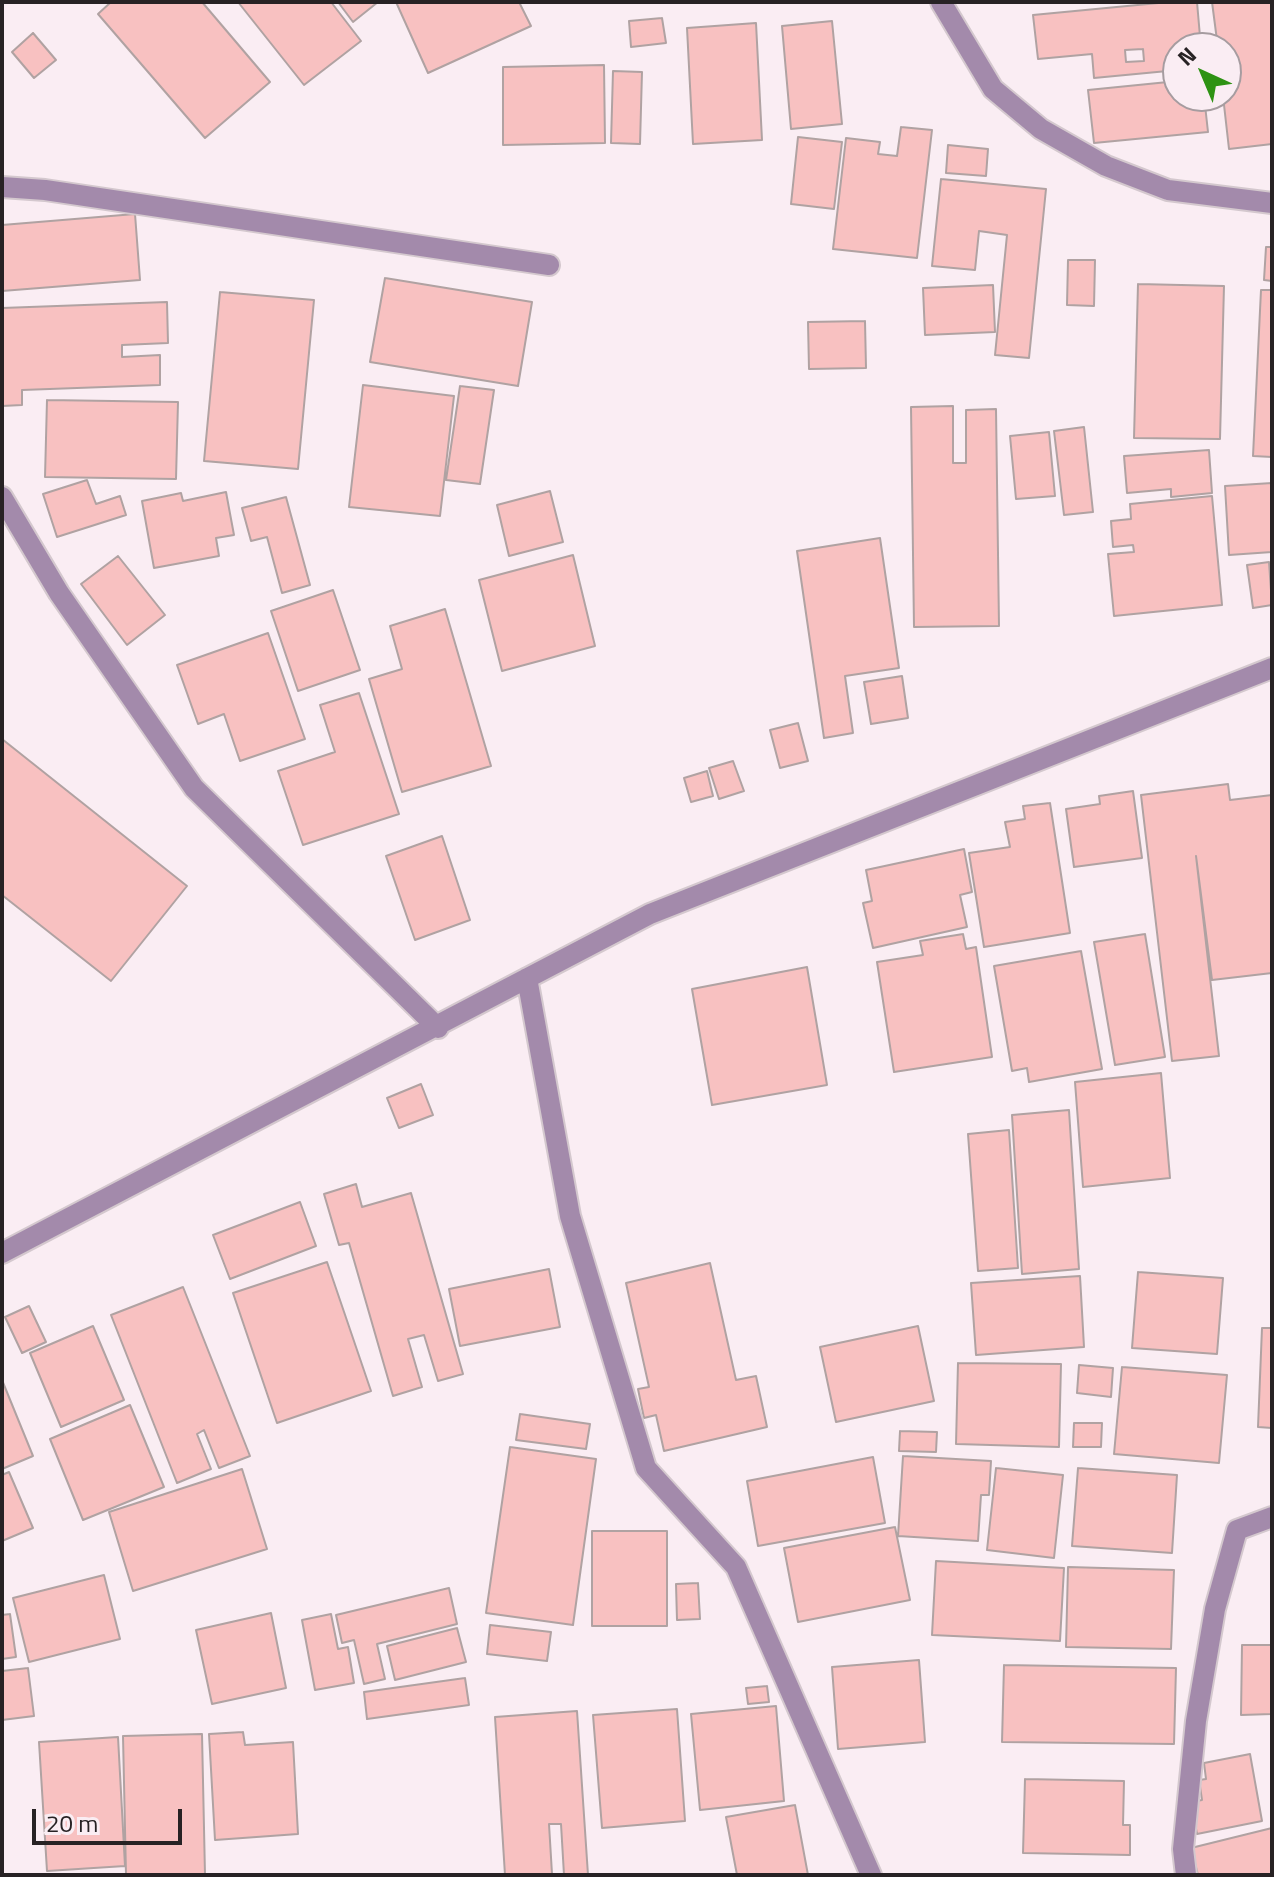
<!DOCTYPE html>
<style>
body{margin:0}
#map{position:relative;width:1274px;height:1877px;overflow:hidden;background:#faedf3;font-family:"Titillium Web",sans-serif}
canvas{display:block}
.frame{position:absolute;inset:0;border:4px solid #272224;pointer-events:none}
.north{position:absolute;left:1162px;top:32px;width:80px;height:80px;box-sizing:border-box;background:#faedf3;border:2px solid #a69ca0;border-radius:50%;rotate:316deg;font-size:22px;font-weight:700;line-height:32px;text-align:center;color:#272224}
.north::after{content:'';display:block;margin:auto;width:28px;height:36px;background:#2e9213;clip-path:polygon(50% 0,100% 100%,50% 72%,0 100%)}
.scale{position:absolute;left:32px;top:1809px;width:150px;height:36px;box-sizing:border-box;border:4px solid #272224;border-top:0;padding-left:10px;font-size:24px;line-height:28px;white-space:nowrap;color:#272224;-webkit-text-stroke:6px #faedf3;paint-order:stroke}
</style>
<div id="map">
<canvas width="1274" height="1877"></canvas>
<div class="frame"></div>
<div class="north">N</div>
<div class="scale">20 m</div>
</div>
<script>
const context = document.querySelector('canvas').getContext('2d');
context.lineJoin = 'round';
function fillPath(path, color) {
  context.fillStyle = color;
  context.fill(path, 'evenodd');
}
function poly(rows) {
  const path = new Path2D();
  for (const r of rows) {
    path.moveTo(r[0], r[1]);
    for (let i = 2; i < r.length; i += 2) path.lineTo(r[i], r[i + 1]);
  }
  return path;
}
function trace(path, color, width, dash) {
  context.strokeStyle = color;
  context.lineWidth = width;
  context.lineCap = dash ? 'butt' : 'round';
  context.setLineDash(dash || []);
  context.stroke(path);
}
const building = poly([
 [111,2,202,2,270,82,205,138,98,14,111,2],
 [238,2,331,2,361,41,304,85,238,2],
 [338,2,378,2,353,22,338,2],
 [396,2,519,2,531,26,428,73,396,2],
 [1169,2,1197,2,1201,48,1178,48,1178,70,1094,78,1092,54,1038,59,1033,15,1169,2],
 [1143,49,1144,61,1126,62,1125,50,1143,49],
 [1212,2,1272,2,1272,144,1229,149,1223,96,1226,48,1218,48,1212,2],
 [662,18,666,43,631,47,629,21,662,18],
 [832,21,842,124,791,129,782,26,832,21],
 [756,23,762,140,693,144,687,28,756,23],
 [33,33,56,60,34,78,12,52,33,33],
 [604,65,605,143,503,145,503,67,604,65],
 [613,71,642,72,640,144,611,143,613,71],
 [1178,81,1178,96,1204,96,1208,132,1094,143,1088,90,1178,81],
 [901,127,932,130,917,258,833,249,846,138,880,142,878,154,897,156,901,127],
 [798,137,842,142,834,209,791,204,798,137],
 [948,145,988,149,986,176,946,173,948,145],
 [941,179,1046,189,1029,358,995,355,1007,235,979,231,975,270,932,266,941,179],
 [135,214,140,280,2,291,2,225,135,214],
 [1266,247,1272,247,1272,281,1264,280,1266,247],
 [1068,260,1095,260,1094,306,1067,305,1068,260],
 [385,278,532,302,518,386,370,362,385,278],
 [1138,284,1224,286,1220,439,1134,438,1138,284],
 [993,285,995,332,925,335,923,288,993,285],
 [1261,290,1272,290,1272,457,1253,456,1261,290],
 [220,292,314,300,298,469,204,461,220,292],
 [167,302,168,343,122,345,122,357,160,355,160,385,22,390,22,405,2,406,2,308,167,302],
 [865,321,866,368,809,369,808,322,865,321],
 [363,385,454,396,440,516,349,507,363,385],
 [460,386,494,390,480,484,446,480,460,386],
 [47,400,178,402,176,479,45,477,47,400],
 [953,406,953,463,966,463,966,410,996,409,999,626,914,627,911,407,953,406],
 [1084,427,1093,512,1064,515,1054,431,1084,427],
 [1049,432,1055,496,1016,499,1010,436,1049,432],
 [1209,450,1212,493,1171,497,1171,489,1127,493,1124,456,1209,450],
 [87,480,96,504,120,496,126,515,57,537,43,494,87,480],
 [1272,483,1272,552,1229,555,1225,486,1272,483],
 [550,491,563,542,509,556,497,505,550,491],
 [226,492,234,535,216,538,219,556,154,568,142,501,181,493,183,501,226,492],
 [1212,496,1222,605,1114,616,1108,554,1134,552,1133,545,1113,547,1111,521,1131,519,1130,504,1212,496],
 [286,497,310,585,282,593,267,537,251,541,242,508,286,497],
 [880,538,899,668,845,676,853,733,824,738,797,551,880,538],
 [573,555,595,646,502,671,479,580,573,555],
 [118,556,165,615,127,645,81,584,118,556],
 [1269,562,1272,605,1253,608,1247,565,1269,562],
 [333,590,360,670,298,691,271,611,333,590],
 [445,609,491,766,402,792,369,679,402,669,390,626,445,609],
 [268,633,305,739,240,761,224,714,198,724,177,665,268,633],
 [902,676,908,718,871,724,864,682,902,676],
 [359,693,399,814,303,845,278,771,335,752,320,705,359,693],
 [798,723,808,761,780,768,770,730,798,723],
 [2,739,187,886,111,981,2,895,2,739],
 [733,761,744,791,719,799,709,768,733,761],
 [707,771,713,796,691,802,684,778,707,771],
 [1228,784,1230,800,1272,795,1272,973,1212,980,1196,856,1219,1056,1172,1061,1141,795,1228,784],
 [1133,791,1142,858,1074,867,1066,809,1100,804,1099,796,1133,791],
 [1050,803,1070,933,984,947,969,853,1010,847,1005,822,1025,819,1023,806,1050,803],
 [442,836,470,920,415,940,386,856,442,836],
 [964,849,972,892,960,895,967,927,873,948,863,903,872,901,866,870,964,849],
 [963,934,966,949,976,947,992,1057,894,1072,877,962,923,955,920,941,963,934],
 [1145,934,1165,1057,1115,1065,1094,942,1145,934],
 [1081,951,1102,1069,1029,1082,1027,1068,1012,1071,994,966,1081,951],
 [807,967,827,1085,712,1105,692,989,807,967],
 [1161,1073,1170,1178,1083,1187,1075,1082,1161,1073],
 [421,1084,433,1115,399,1128,387,1098,421,1084],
 [1069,1110,1079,1269,1022,1274,1012,1115,1069,1110],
 [1009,1130,1018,1268,978,1271,968,1134,1009,1130],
 [356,1184,362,1207,411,1193,463,1374,438,1381,424,1335,408,1339,422,1387,393,1396,349,1243,339,1245,324,1194,356,1184],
 [300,1202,316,1246,230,1279,213,1235,300,1202],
 [327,1262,371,1391,277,1423,233,1293,327,1262],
 [710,1263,736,1380,756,1376,767,1427,664,1451,656,1415,644,1418,638,1389,649,1387,626,1283,710,1263],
 [549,1269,560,1327,460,1346,449,1289,549,1269],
 [1138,1272,1223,1278,1217,1354,1132,1348,1138,1272],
 [1080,1276,1084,1347,976,1355,971,1283,1080,1276],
 [183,1287,250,1456,219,1468,204,1430,197,1434,211,1469,177,1483,111,1315,183,1287],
 [29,1306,46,1342,22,1353,5,1317,29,1306],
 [93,1326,124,1400,61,1427,30,1353,93,1326],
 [918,1326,934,1401,836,1422,820,1347,918,1326],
 [1262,1328,1272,1328,1272,1428,1258,1427,1262,1328],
 [958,1363,1061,1364,1059,1447,956,1444,958,1363],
 [1079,1365,1113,1368,1111,1397,1077,1393,1079,1365],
 [1122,1367,1227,1375,1219,1463,1114,1454,1122,1367],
 [2,1380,33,1456,2,1469,2,1380],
 [130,1405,164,1487,83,1520,50,1439,130,1405],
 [520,1414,590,1424,586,1449,516,1440,520,1414],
 [1074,1423,1102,1423,1101,1447,1073,1447,1074,1423],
 [900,1431,937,1432,936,1452,899,1451,900,1431],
 [510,1447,596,1459,573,1625,486,1613,510,1447],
 [903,1456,991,1461,989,1495,981,1495,978,1541,898,1536,903,1456],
 [873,1457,885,1523,758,1546,747,1481,873,1457],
 [996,1468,1063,1475,1054,1558,987,1550,996,1468],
 [1078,1468,1177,1475,1172,1553,1072,1546,1078,1468],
 [242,1469,267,1549,133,1591,109,1512,242,1469],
 [9,1472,33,1528,2,1541,2,1475,9,1472],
 [895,1527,910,1600,798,1622,784,1548,895,1527],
 [592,1531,667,1531,667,1626,592,1626,592,1531],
 [936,1561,1064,1568,1060,1641,932,1635,936,1561],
 [1068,1567,1174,1570,1171,1649,1066,1647,1068,1567],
 [104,1575,120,1639,29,1662,13,1598,104,1575],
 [698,1583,700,1619,677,1620,676,1584,698,1583],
 [449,1588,457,1624,377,1644,385,1679,364,1684,354,1640,342,1643,336,1615,449,1588],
 [271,1613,286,1688,212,1704,196,1630,271,1613],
 [10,1614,16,1657,2,1659,2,1615,10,1614],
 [331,1614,338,1649,348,1647,354,1683,315,1690,302,1620,331,1614],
 [490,1625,551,1632,547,1661,487,1654,490,1625],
 [457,1628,466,1662,395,1680,387,1646,457,1628],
 [1242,1645,1272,1645,1272,1714,1241,1715,1242,1645],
 [919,1660,925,1742,838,1749,832,1667,919,1660],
 [1004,1665,1176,1668,1174,1744,1002,1742,1004,1665],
 [28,1668,34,1716,2,1720,2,1671,28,1668],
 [465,1678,469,1705,367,1719,364,1692,465,1678],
 [767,1686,769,1702,748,1704,746,1688,767,1686],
 [776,1706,784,1801,700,1810,691,1714,776,1706],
 [677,1709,685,1821,602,1828,593,1715,677,1709],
 [577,1711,588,1875,564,1875,561,1824,549,1824,552,1874,505,1875,495,1717,577,1711],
 [243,1732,245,1745,293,1742,298,1834,215,1840,209,1734,243,1732],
 [202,1734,205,1875,126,1875,123,1736,202,1734],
 [118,1737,125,1866,47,1871,39,1742,118,1737],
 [1250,1754,1262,1821,1197,1834,1191,1802,1202,1800,1199,1780,1206,1779,1204,1763,1250,1754],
 [1025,1779,1124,1781,1123,1825,1130,1825,1130,1855,1023,1853,1025,1779],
 [795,1805,808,1875,737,1875,726,1817,795,1805],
 [1272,1828,1272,1875,1198,1875,1191,1848,1272,1828]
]);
const street = poly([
 [941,2,993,89,1041,129,1106,166,1168,190,1272,203],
 [2,187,45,190,549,265],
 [2,497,59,593,194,788,438,1028],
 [527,978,570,1216,646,1468,736,1567,871,1875],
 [2,1253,650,914,1272,668],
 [1186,1875,1183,1849,1196,1721,1215,1609,1237,1530,1272,1517]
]);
fillPath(building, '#f8c1c1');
trace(building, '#b0a2a2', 2);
trace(street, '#d4c8ce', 24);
trace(street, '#a38aab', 20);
</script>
